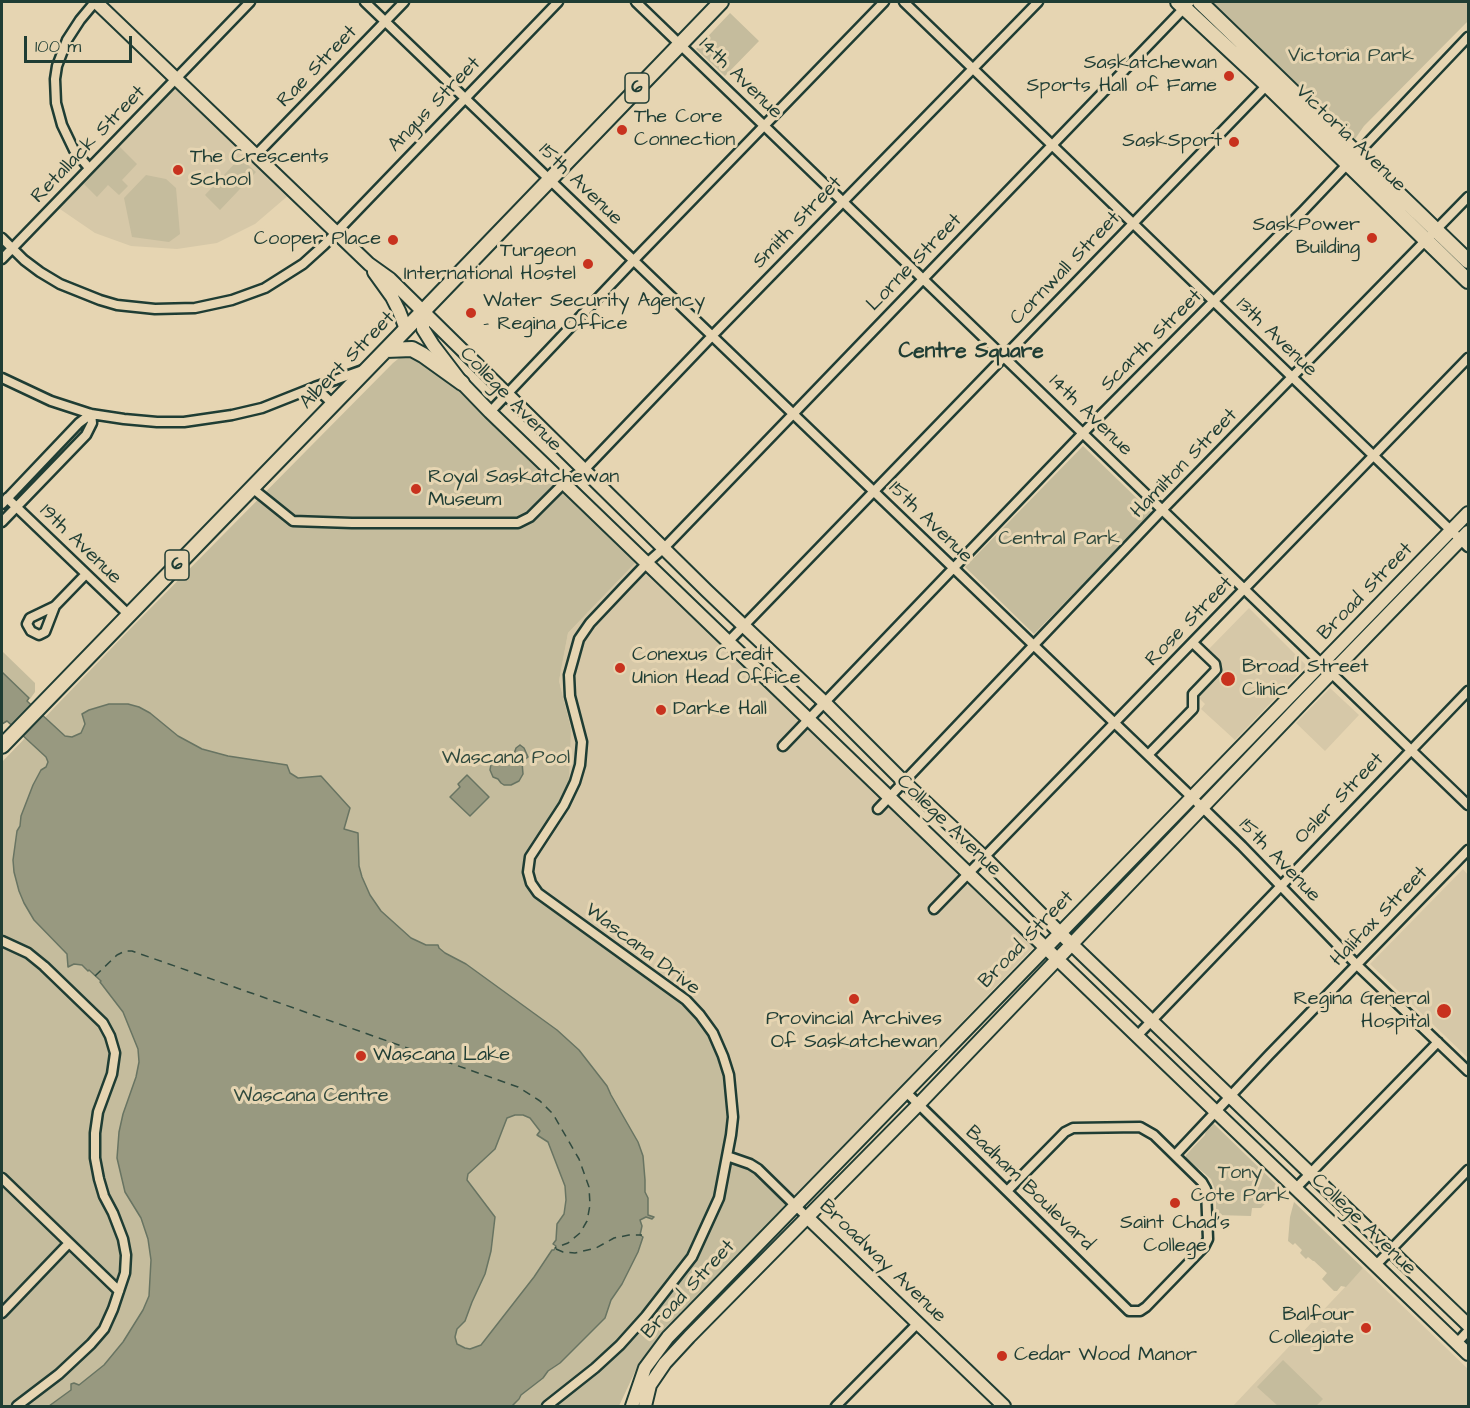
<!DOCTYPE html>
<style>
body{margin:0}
#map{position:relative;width:1470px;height:1408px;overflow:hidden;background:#e6d5b2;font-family:"Architects Daughter",sans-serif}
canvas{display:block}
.frame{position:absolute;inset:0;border:3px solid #1f3d34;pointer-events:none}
.scale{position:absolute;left:24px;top:36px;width:108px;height:27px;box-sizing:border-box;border:3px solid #1f3d34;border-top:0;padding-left:8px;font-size:18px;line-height:21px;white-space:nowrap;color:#1f3d34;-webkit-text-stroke:4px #e6d5b2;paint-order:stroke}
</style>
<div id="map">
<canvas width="1470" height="1408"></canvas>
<div class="frame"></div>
<div class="scale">100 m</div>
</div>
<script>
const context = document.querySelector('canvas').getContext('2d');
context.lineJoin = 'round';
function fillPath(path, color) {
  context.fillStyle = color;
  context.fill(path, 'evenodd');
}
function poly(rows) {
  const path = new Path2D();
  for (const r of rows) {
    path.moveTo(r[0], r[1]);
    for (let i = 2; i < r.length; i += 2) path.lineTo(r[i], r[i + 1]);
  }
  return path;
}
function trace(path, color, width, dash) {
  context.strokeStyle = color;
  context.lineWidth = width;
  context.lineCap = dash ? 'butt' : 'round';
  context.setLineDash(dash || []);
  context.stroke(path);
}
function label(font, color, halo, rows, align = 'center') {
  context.font = font + ' "Architects Daughter",sans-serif';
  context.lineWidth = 6;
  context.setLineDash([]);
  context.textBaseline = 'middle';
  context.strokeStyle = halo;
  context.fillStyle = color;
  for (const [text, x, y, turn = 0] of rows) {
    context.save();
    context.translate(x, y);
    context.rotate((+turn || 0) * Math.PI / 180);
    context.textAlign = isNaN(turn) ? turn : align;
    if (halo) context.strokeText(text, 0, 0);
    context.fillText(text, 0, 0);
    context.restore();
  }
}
const built = poly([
 [174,84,290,194,255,224,217,243,177,249,131,246,95,233,57,207],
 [638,560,1035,946,794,1197,763,1167,734,1156,738,1129,732,1068,540,892,534,881,531,871,533,861,538,849,571,728,559,681,568,633],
 [1249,608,1306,665,1305,667,1235,740,1201,709,1205,704,1198,697,1221,673,1221,670,1220,662,1208,650],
 [1330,688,1359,715,1325,751,1296,723],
 [1463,869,1468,875,1468,1058,1370,964],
 [1363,1268,1468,1369,1468,1406,1233,1406]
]);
const green = poly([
 [1212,2,1468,2,1468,21,1364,126,1355,139],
 [730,13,759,41,725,76,696,49],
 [119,146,137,164,122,180,128,186,119,195,108,185,97,197,84,184],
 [240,158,256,172,220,210,205,195],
 [146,175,166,179,176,188,180,234,169,242,132,237,124,198],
 [403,355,414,355,455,386,638,560,568,633,559,681,571,728,568,807,538,849,533,861,531,871,534,881,540,892,671,986,715,1032,732,1068,738,1129,734,1156,763,1167,794,1197,640,1361,619,1406,2,1406,2,762,131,628,393,363],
 [1083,446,1152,513,1034,634,965,567],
 [2,651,35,683,35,692,30,699,2,672],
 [1213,1123,1280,1188,1261,1208,1252,1208,1251,1216,1216,1215,1216,1192,1211,1179,1186,1158,1186,1155,1205,1135,1206,1130],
 [1294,1202,1363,1268,1346,1287,1341,1286,1337,1291,1334,1291,1322,1279,1327,1273,1314,1261,1313,1261,1308,1257,1306,1259,1300,1253,1302,1250,1295,1243,1293,1245,1288,1241,1290,1217],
 [1283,1360,1323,1399,1316,1406,1278,1406,1257,1387]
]);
const water = poly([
 [2,672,29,698,27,701,65,736,72,737,81,733,85,724,82,714,89,710,109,704,128,704,139,707,150,713,178,736,202,749,228,756,287,765,290,773,298,778,321,776,350,808,344,829,358,833,359,866,362,877,370,895,381,911,411,938,426,945,438,945,439,948,445,953,466,964,557,1030,579,1050,607,1086,611,1095,638,1142,643,1156,645,1180,645,1192,648,1198,648,1215,654,1217,652,1219,646,1217,640,1220,642,1226,640,1235,643,1237,638,1252,622,1284,611,1300,605,1318,560,1363,548,1371,543,1378,521,1395,519,1399,512,1406,49,1406,71,1390,71,1384,74,1383,79,1385,104,1365,123,1342,143,1310,149,1296,151,1260,148,1239,141,1218,125,1192,117,1158,119,1132,123,1114,136,1077,139,1062,138,1049,123,1012,100,982,101,981,89,970,88,971,82,965,74,964,68,967,67,954,34,920,24,903,19,891,14,872,13,860,17,831,20,826,21,816,33,785,41,770,46,767,48,762,46,757,7,721,2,724,2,672],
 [515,1115,523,1115,530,1118,540,1131,537,1135,548,1142,565,1186,566,1200,564,1214,557,1224,556,1240,553,1244,556,1246,554,1250,552,1250,534,1277,481,1345,470,1349,465,1348,457,1344,455,1337,457,1329,465,1321,472,1302,485,1274,491,1251,495,1217,467,1180,468,1174,495,1149,507,1118,515,1115],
 [520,745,524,748,528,757,522,762,523,774,519,781,511,785,504,785,501,783,498,779,493,777,490,770,491,764,495,758,500,754,507,752,514,754,516,748,520,745],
 [467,775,489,797,470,816,450,797,460,787,458,784,467,775]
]);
const ferry = poly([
 [95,976,117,955,125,951,132,951,518,1087,540,1101,553,1114,579,1159,589,1187,590,1205,587,1221,580,1233,568,1243,555,1248],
 [556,1249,563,1252,575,1253,596,1248,614,1238,629,1235,642,1235]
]);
const street = poly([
 [365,2,1203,808,1242,846,1357,965,1468,1071],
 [636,2,1468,805],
 [904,2,1468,547],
 [256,155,404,2],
 [89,168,74,150,62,125,56,103,55,79,57,66,67,40,80,20,95,2],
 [2,238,24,260,40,272,60,284,100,300,117,305,155,309,195,308,232,300,265,288,303,264,324,245,558,2],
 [2,259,250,2],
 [2,378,51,401,91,414,124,419,157,422,184,422,232,415,262,408,315,387,363,370],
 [315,387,333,404],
 [490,412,634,260,884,2],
 [252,488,293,521,352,523,518,523,530,517,564,483,584,470,712,336,1038,2],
 [7,498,129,615],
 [2,504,79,423,91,414],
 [2,522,86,435,92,423,91,414],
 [55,606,45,632,39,635,31,631,27,624,30,618,55,606,86,574],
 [729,641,1269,83],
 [783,746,1083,433,1303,211,1468,37],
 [1148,755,1193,709,1193,694,1216,670,1215,664,1193,643],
 [878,809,1163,509,1468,197],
 [934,909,1468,358],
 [2,941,28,953,44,966,103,1023,110,1036,115,1053,112,1074,98,1112,95,1133,95,1158,99,1179,104,1196,113,1213,123,1239,126,1255,125,1273,113,1309,104,1329,91,1344,59,1374,17,1406],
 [1137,1036,1468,691],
 [906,1092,1129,1311,1140,1311,1146,1307,1204,1247,1208,1239,1206,1189,1202,1182,1154,1135,1140,1127,1073,1128,1065,1132,1008,1190],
 [1175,1155,1269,1055,1468,850],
 [727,1156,750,1164,758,1169,807,1217],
 [2,1178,119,1291],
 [1296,1188,1438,1042],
 [1376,1265,1468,1170],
 [2,1313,69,1243],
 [1457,1343,1468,1331],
 [547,1406,595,1368,620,1345,646,1316,692,1257,719,1198,731,1135,733,1117,729,1075,723,1056,713,1033,700,1015,686,1000,538,893,531,883,528,872,530,857,564,805,575,782,580,765,582,742,570,696,569,675,579,639,590,623,624,587,647,563,664,548,1190,2],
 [836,1406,917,1324]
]);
const secondary = poly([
 [96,2,369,264,390,279,707,591,825,703,903,781,984,857,1060,933,1468,1325],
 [374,272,392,297,399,311,406,329],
 [423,312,423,329,433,345,462,383,490,412,1137,1036,1468,1354],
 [807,1217,1004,1406],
 [632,1406,645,1368,668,1337,1468,513],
 [645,1406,650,1385,665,1363,689,1337,919,1104,1304,701,1468,532]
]);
const primary = poly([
 [1178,2,1267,85,1468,281],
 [1200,2,1468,261],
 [386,350,412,349,423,355,462,383],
 [2,746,406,329,721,2]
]);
const markers = [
 [1229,76,6,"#c8321e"],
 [622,130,6,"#c8321e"],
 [1234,142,6,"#c8321e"],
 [178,170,6,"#c8321e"],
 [1372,238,6,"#c8321e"],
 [393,240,6,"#c8321e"],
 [588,264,6,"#c8321e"],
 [471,313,6,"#c8321e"],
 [416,489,6,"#c8321e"],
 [620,668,6,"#c8321e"],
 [1228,679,8,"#c8321e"],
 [661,710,6,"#c8321e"],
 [854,999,6,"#c8321e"],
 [1444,1011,8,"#c8321e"],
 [361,1056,6,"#c8321e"],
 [1175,1203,6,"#c8321e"],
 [1366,1328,6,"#c8321e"],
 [1002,1356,6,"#c8321e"]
];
const shields = [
 [637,88,24],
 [177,565,24]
];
const shieldNames = [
 ["6",637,88],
 ["6",177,565]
];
const parkNames = [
 ["Victoria Park",1351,57],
 ["Central Park",1059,540],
 ["Wascana Pool",506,759],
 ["Wascana Centre",311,1097],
 ["Tony",1240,1174],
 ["Cote Park",1240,1197]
];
const poiNames = [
 ["Saskatchewan",1217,64,"right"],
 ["Sports Hall of Fame",1217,87,"right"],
 ["The Core",634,118],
 ["Connection",634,141],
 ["SaskSport",1222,142,"right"],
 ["The Crescents",190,158],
 ["School",190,181],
 ["SaskPower",1360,226,"right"],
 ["Building",1360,249,"right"],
 ["Cooper Place",381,240,"right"],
 ["Turgeon",576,252,"right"],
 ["International Hostel",576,275,"right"],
 ["Water Security Agency",483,302],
 ["- Regina Office",483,325],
 ["Royal Saskatchewan",428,478],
 ["Museum",428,501],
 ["Conexus Credit",632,656],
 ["Union Head Office",632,679],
 ["Broad Street",1242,668],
 ["Clinic",1242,691],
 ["Darke Hall",673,710],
 ["Regina General",1430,1000,"right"],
 ["Hospital",1430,1023,"right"],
 ["Provincial Archives",854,1020,"center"],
 ["Of Saskatchewan",854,1043,"center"],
 ["Wascana Lake",373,1056],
 ["Saint Chad's",1175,1224,"center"],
 ["College",1175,1247,"center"],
 ["Balfour",1354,1316,"right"],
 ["Collegiate",1354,1339,"right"],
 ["Cedar Wood Manor",1014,1356]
];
const streetNames = [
 ["Rae Street",318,67,-46],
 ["14th Avenue",740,79,44],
 ["Angus Street",435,105,-46],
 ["Victoria Avenue",1350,139,44],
 ["Retallack Street",89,145,-46],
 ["15th Avenue",580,185,44],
 ["Smith Street",798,223,-46],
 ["Lorne Street",915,263,-46],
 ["Cornwall Street",1066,269,-46],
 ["13th Avenue",1276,338,44],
 ["Scarth Street",1152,341,-45],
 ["Albert Street",348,361,-46],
 ["College Avenue",510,400,46],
 ["14th Avenue",1090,416,44],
 ["Hamilton Street",1185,464,-46],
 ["15th Avenue",930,523,44],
 ["19th Avenue",80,545,44],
 ["Broad Street",1366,592,-46],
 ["Rose Street",1190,622,-46],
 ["Osler Street",1340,799,-46],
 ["College Avenue",948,826,44],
 ["15th Avenue",1279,861,46],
 ["Halifax Street",1380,917,-46],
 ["Broad Street",1027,940,-46],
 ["Wascana Drive",642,950,37],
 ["Badham Boulevard",1029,1189,44],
 ["College Avenue",1363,1225,44],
 ["Broadway Avenue",882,1262,44],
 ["Broad Street",689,1290,-47]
];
const neighbourhoodNames = [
 ["Centre Square",971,353]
];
fillPath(built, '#d6c8a8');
fillPath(green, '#c5bc9d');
fillPath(water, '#989980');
trace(water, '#687462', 1.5);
trace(ferry, '#314b3f', 1.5, [8, 6]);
trace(street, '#1f3d34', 13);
trace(secondary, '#1f3d34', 16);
trace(primary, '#1f3d34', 18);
trace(street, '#e6d5b2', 8);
trace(secondary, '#e6d5b2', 12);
trace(primary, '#e6d5b2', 14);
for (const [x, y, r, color] of markers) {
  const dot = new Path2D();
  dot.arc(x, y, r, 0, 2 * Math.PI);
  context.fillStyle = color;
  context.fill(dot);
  trace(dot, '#e6d5b2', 2);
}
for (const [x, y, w] of shields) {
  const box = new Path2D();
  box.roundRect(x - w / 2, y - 15, w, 30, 4.5);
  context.fillStyle = '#e6d5b2';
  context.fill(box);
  trace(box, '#1f3d34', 1.5);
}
label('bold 18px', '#1f3d34', null, shieldNames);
label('20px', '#304a3e', '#e6d5b2', parkNames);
label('20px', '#1f3d34', '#e6d5b2', poiNames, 'left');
label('20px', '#1f3d34', '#e6d5b2', streetNames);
label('bold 21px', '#1f3d34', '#e6d5b2', neighbourhoodNames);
</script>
